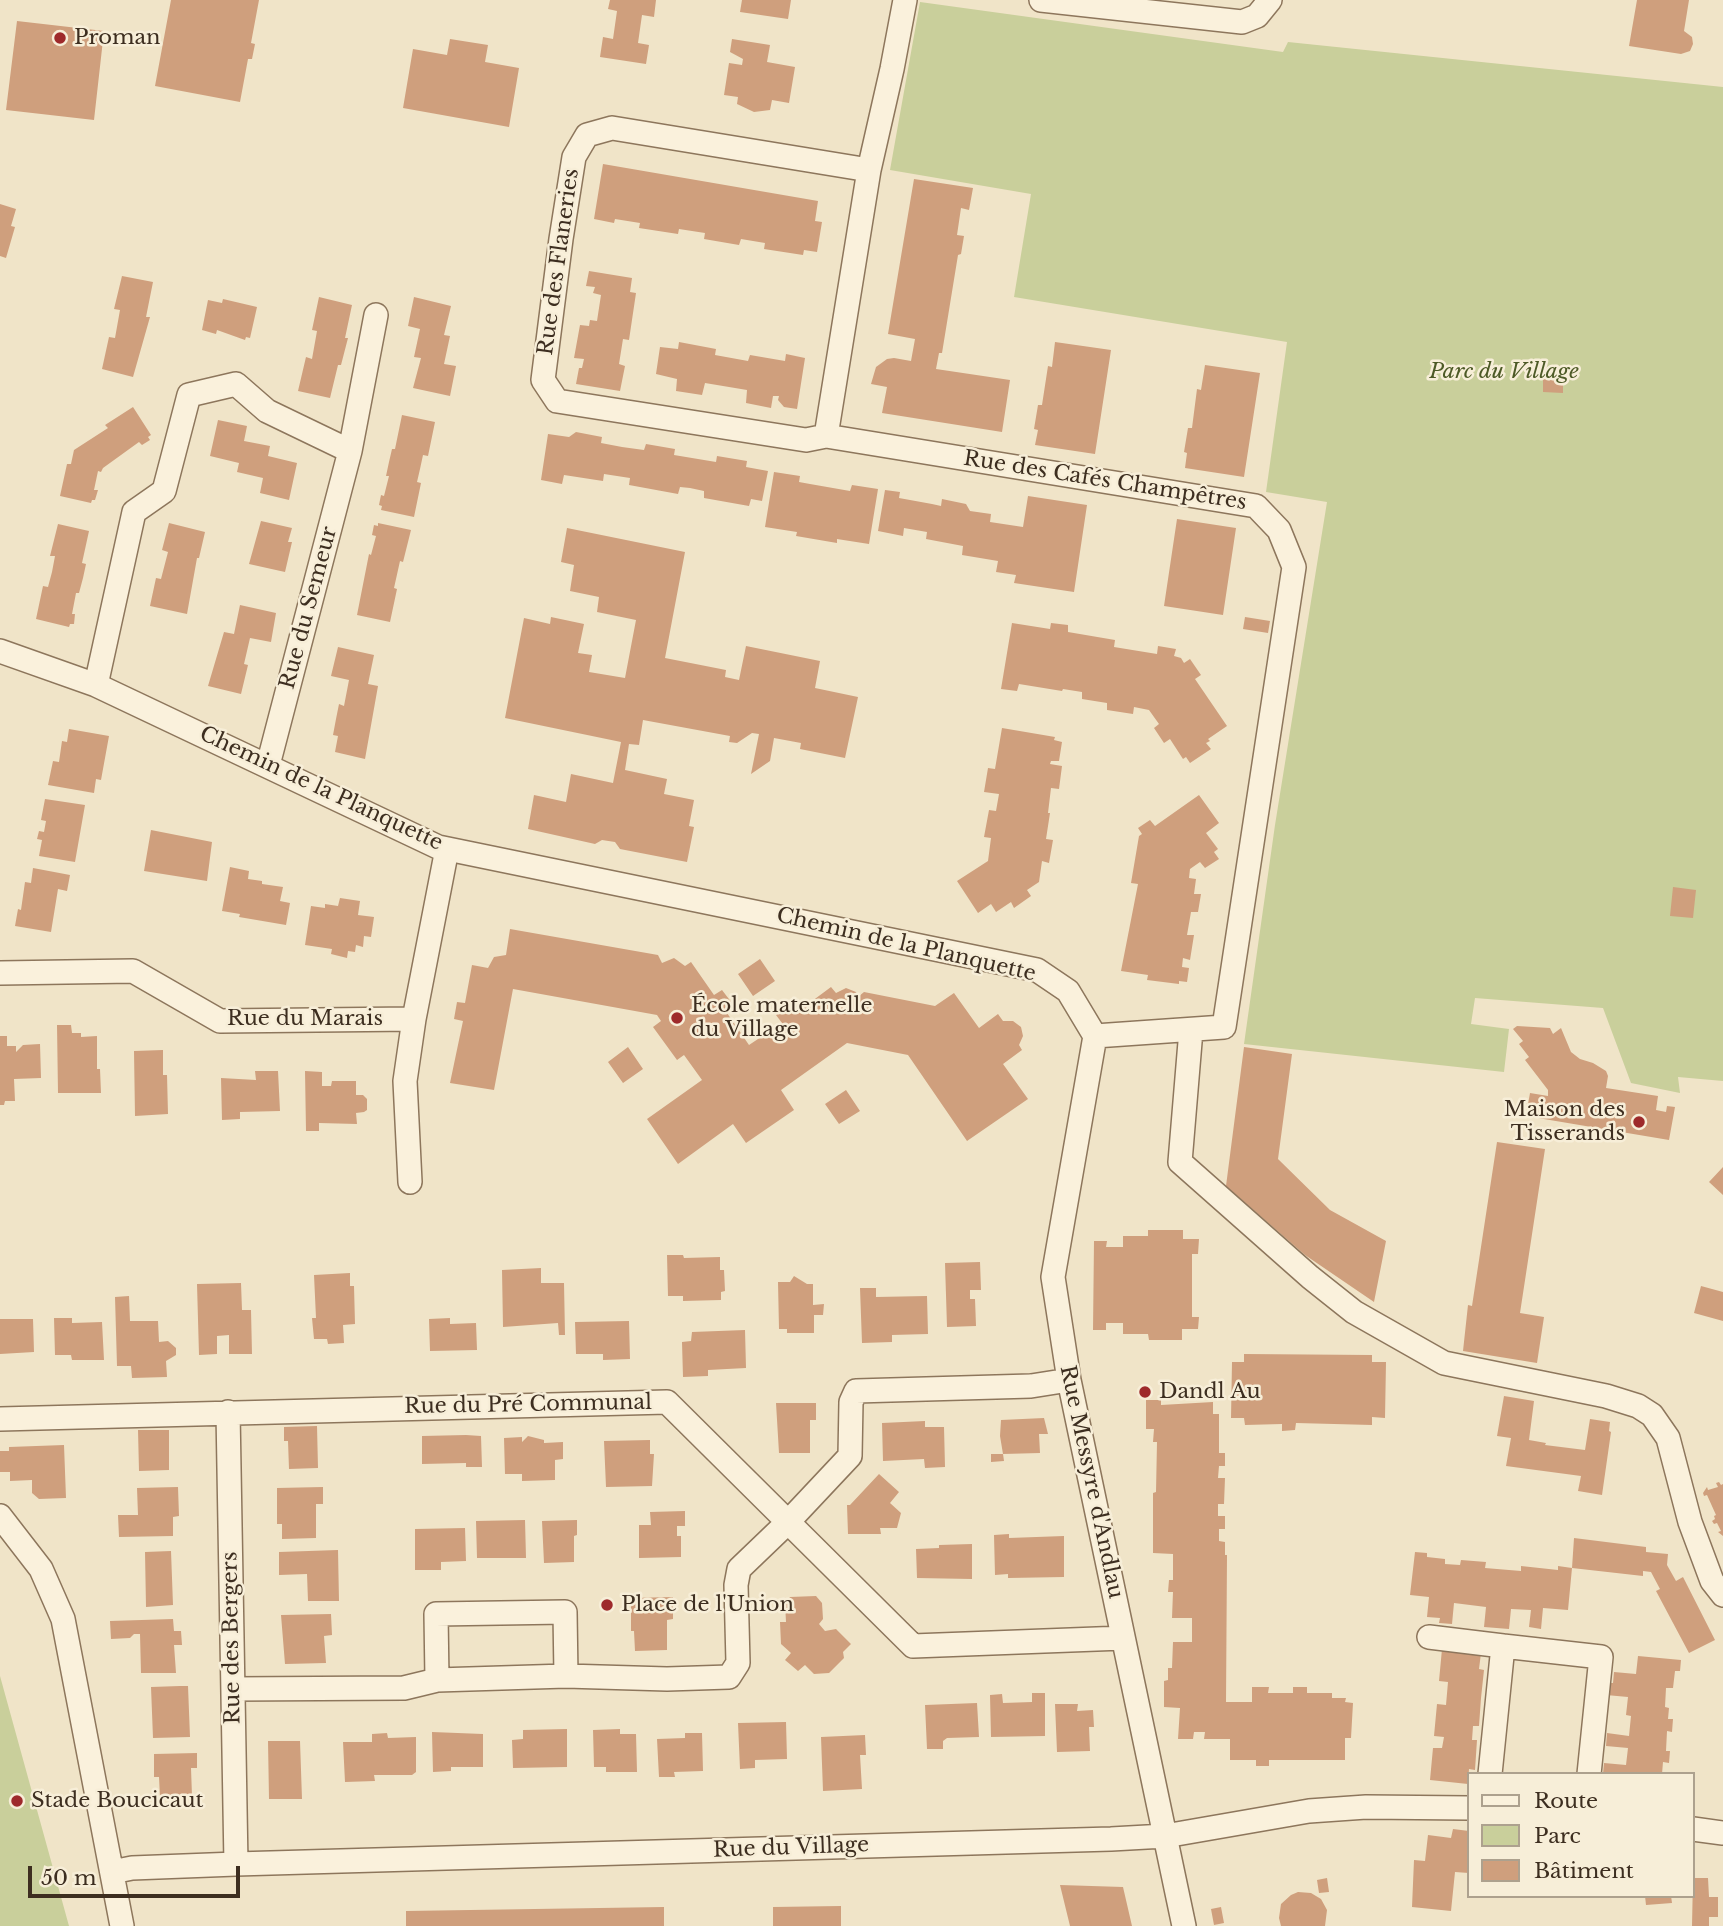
<!DOCTYPE html>
<meta charset="utf-8">
<style>
body{margin:0}
#map{position:relative;width:1723px;height:1926px;overflow:hidden;background:#f0e4c8;font-family:"Libre Baskerville",serif}
canvas{display:block}
.legend{position:absolute;left:1467px;top:1772px;width:228px;height:126px;box-sizing:border-box;background:#f7eed8;border:2px solid #ada18e;margin:0;padding:9px 12px;list-style:none;font-size:21px;color:#3d2e20}
.legend li{display:flex;align-items:center;gap:14px;height:35px}
.legend b{width:35px;border:2px solid #ada18e}
.scale{position:absolute;left:28px;top:1866px;width:212px;height:32px;box-sizing:border-box;border:4px solid #3d2e20;border-top:0;padding-left:9px;font-size:21px;line-height:24px;white-space:nowrap;color:#3d2e20;-webkit-text-stroke:5px #f7eed8;paint-order:stroke}
</style>
<div id="map">
<canvas width="1723" height="1926"></canvas>
<ul class="legend">
<li><b style="height:9px;background:#faf1dc"></b>Route</li>
<li><b style="height:19px;background:#c9cf9b"></b>Parc</li>
<li><b style="height:19px;background:#cf9f7d"></b>Bâtiment</li>
</ul>
<div class="scale">50 m</div>
</div>
<script>
const context = document.querySelector('canvas').getContext('2d');
context.lineJoin = 'round';
function fillPath(path, color) {
  context.fillStyle = color;
  context.fill(path, 'evenodd');
}
function poly(rows) {
  const path = new Path2D();
  for (const r of rows) {
    path.moveTo(r[0], r[1]);
    for (let i = 2; i < r.length; i += 2) path.lineTo(r[i], r[i + 1]);
  }
  return path;
}
function trace(path, color, width, dash) {
  context.strokeStyle = color;
  context.lineWidth = width;
  context.lineCap = dash ? 'butt' : 'round';
  context.setLineDash(dash || []);
  context.stroke(path);
}
function label(font, color, halo, rows, align = 'center') {
  context.font = font + ' "Libre Baskerville",serif';
  context.lineWidth = 5;
  context.setLineDash([]);
  context.textBaseline = 'middle';
  context.strokeStyle = halo;
  context.fillStyle = color;
  for (const [text, x, y, turn = 0] of rows) {
    context.save();
    context.translate(x, y);
    context.rotate((+turn || 0) * Math.PI / 180);
    context.textAlign = isNaN(turn) ? turn : align;
    if (halo) context.strokeText(text, 0, 0);
    context.fillText(text, 0, 0);
    context.restore();
  }
}
const green = poly([
 [920,2,1283,52,1288,42,1723,87,1723,1081,1678,1077,1680,1093,1631,1083,1603,1008,1475,998,1471,1024,1509,1029,1504,1072,1244,1044,1275,825,1327,502,1266,492,1287,342,1014,297,1031,194,890,170],
 [0,1676,69,1926,0,1926]
]);
const building = poly([
 [171,0,259,0,251,43,255,44,252,59,248,59,240,102,155,86],
 [610,0,656,0,654,17,642,15,638,43,649,45,646,64,600,57,603,37,613,39,617,11,608,9],
 [742,0,791,0,788,19,740,12],
 [1637,0,1689,0,1684,31,1692,37,1693,44,1690,51,1681,54,1629,46],
 [17,21,104,31,94,120,6,110],
 [450,39,488,45,485,62,519,68,509,127,403,108,413,49,447,55],
 [732,39,770,45,767,62,795,67,789,103,772,100,770,110,754,112,737,104,738,97,724,95,729,63,742,65,743,59,730,52],
 [603,164,818,201,815,221,822,222,817,252,804,250,803,255,764,249,765,243,741,239,739,245,704,239,705,233,679,229,678,234,639,228,640,223,615,219,614,223,594,219],
 [914,179,973,188,969,210,961,208,957,235,964,236,961,254,958,255,942,353,939,353,936,369,1010,380,1002,432,882,413,887,387,871,384,876,367,887,359,894,358,911,361,915,339,888,334],
 [0,204,16,209,11,226,15,227,6,258,0,256],
 [589,271,632,278,630,292,636,293,629,340,623,339,619,364,625,366,620,391,576,384,579,368,582,368,584,359,574,358,580,325,589,326,590,320,597,321,601,295,593,293,595,287,586,286],
 [122,276,153,282,146,317,150,317,133,377,102,369,109,337,115,338,120,310,114,309],
 [319,297,352,305,345,338,348,338,341,365,338,365,330,398,298,391,306,357,312,359,317,331,312,330],
 [414,297,451,306,444,335,450,336,444,364,456,366,450,396,413,388,421,358,414,357,420,329,408,326],
 [223,299,257,307,250,338,246,337,245,340,217,330,216,334,202,330,208,300,222,303],
 [679,342,716,349,715,355,748,361,750,355,785,361,786,354,805,358,797,409,784,407,778,400,779,396,773,396,771,408,746,403,747,390,705,383,702,395,676,391,677,379,656,374,660,347,678,349],
 [1055,342,1111,350,1095,454,1035,445,1038,430,1034,429,1038,405,1042,405,1048,366,1052,367],
 [1205,365,1260,373,1244,477,1185,468,1187,453,1184,452,1188,428,1192,428,1197,389,1201,390],
 [1543,369,1563,370,1563,393,1543,392],
 [133,407,151,435,148,437,150,440,142,445,139,442,103,468,101,472,98,471,94,490,98,490,95,500,92,500,91,503,60,496,67,464,71,464,74,450,108,428,105,425],
 [402,415,435,422,428,456,423,455,420,469,417,482,421,483,414,517,381,510,382,506,379,505,381,495,384,496,389,476,386,476,389,462,392,449,395,449],
 [218,420,247,426,244,441,270,446,268,456,297,463,289,500,260,493,263,478,237,472,239,463,210,456],
 [576,432,602,437,601,443,622,447,644,450,646,444,675,449,674,455,716,462,717,456,747,461,746,467,768,471,762,501,751,499,749,506,704,498,704,491,690,488,680,487,678,494,629,485,630,478,604,474,603,481,564,475,562,484,541,480,548,434,569,437],
 [774,472,800,476,799,482,810,484,850,491,852,485,878,489,869,544,837,539,837,543,796,536,797,532,765,527],
 [885,490,900,492,899,498,932,504,941,506,942,499,966,504,970,511,991,514,990,522,1023,527,1028,496,1087,505,1074,592,1014,583,1016,575,996,572,998,561,962,555,963,546,926,539,927,532,904,528,903,536,878,531],
 [1177,519,1236,528,1223,615,1164,606],
 [261,521,292,528,288,542,292,542,285,572,249,564],
 [169,523,205,532,199,558,197,558,187,614,150,606,156,578,161,579,168,552,162,550],
 [378,523,411,530,403,562,400,561,394,588,397,589,390,622,357,615,369,554,371,555,376,536,372,535,374,525,378,526],
 [58,524,89,531,82,563,86,564,83,578,79,593,76,593,72,614,75,614,74,624,70,624,69,627,36,619,43,586,48,587,52,572,55,556,50,556],
 [567,528,685,552,665,658,726,670,725,677,739,680,746,646,820,661,815,688,858,697,845,758,800,749,801,743,774,738,770,761,751,774,759,734,752,733,737,743,729,742,730,736,643,720,639,745,629,744,625,770,667,779,664,794,694,800,689,826,694,827,687,862,620,849,615,842,602,840,595,844,528,829,534,795,566,802,571,774,613,783,621,742,505,718,524,618,550,624,551,617,584,624,578,653,592,655,589,672,625,678,636,620,597,612,599,597,570,591,574,565,561,562],
 [240,605,276,613,271,642,250,638,244,664,248,665,241,694,208,686,224,632,234,634],
 [1245,617,1270,621,1268,633,1243,629],
 [1012,623,1050,629,1051,623,1068,625,1068,632,1115,640,1114,647,1157,654,1158,646,1176,649,1174,656,1181,658,1184,663,1190,659,1201,675,1195,679,1227,726,1208,739,1210,741,1206,743,1211,749,1190,763,1186,757,1183,759,1170,739,1164,743,1154,728,1159,724,1149,710,1134,707,1133,714,1107,710,1107,703,1082,699,1082,692,1063,689,1062,691,1019,684,1017,691,1001,689],
 [338,647,374,655,368,684,378,686,365,759,335,752,338,736,333,735,336,719,339,704,344,706,349,680,331,676],
 [1002,728,1055,737,1054,740,1062,742,1059,761,1051,761,1050,764,1062,766,1059,789,1051,788,1048,813,1050,813,1046,839,1053,840,1049,863,1042,861,1039,882,1027,890,1031,896,1014,908,1011,902,996,912,991,904,978,913,957,881,988,861,991,838,984,837,989,810,996,811,999,794,984,792,988,768,995,769],
 [69,729,109,736,101,780,96,779,94,793,48,785,53,761,59,762,62,741,67,742],
 [1199,795,1219,823,1206,833,1218,849,1214,852,1219,859,1205,868,1200,862,1190,869,1189,878,1196,879,1194,894,1201,894,1198,912,1191,912,1187,935,1194,935,1190,960,1183,958,1182,967,1189,968,1187,982,1179,981,1179,984,1147,980,1148,975,1121,971,1138,884,1131,883,1139,836,1142,834,1138,828,1150,820,1155,826],
 [45,799,85,805,75,862,39,856,42,840,37,839,39,831,44,832,46,821,41,820],
 [151,830,212,842,207,881,144,871],
 [230,867,249,871,248,879,262,881,262,884,283,887,280,901,290,903,286,925,239,917,240,914,222,911],
 [33,868,70,875,67,891,58,889,51,932,15,926,18,909,21,910,25,882,31,883],
 [1673,887,1696,890,1693,918,1670,916],
 [340,898,360,901,358,915,374,917,371,937,364,936,363,947,356,945,355,952,348,951,347,958,331,954,332,949,305,945,311,906,325,908,325,904,338,906],
 [510,929,658,955,662,963,674,958,685,966,691,962,714,995,722,990,735,1007,727,1013,749,1045,782,1023,776,1015,794,1002,800,1010,831,987,836,993,846,988,856,992,858,997,864,992,935,1006,954,993,979,1028,998,1014,1003,1021,1013,1021,1021,1027,1023,1036,1019,1045,1022,1050,1003,1064,1028,1099,967,1141,908,1055,847,1043,781,1090,794,1110,746,1143,733,1124,678,1164,647,1119,702,1080,684,1055,677,1060,653,1027,661,1021,657,1015,513,989,494,1090,450,1083,463,1021,454,1019,457,1002,465,1003,472,965,488,968,494,957,506,955],
 [760,959,775,981,753,996,738,974],
 [57,1025,71,1025,72,1033,81,1033,81,1037,97,1036,97,1069,100,1069,101,1093,58,1093],
 [1517,1026,1550,1028,1553,1034,1561,1028,1571,1052,1580,1059,1593,1063,1606,1071,1608,1076,1606,1088,1658,1096,1656,1110,1666,1112,1667,1106,1675,1107,1669,1140,1526,1116,1530,1093,1548,1096,1548,1090,1525,1060,1529,1057,1519,1044,1523,1041,1513,1029],
 [0,1036,7,1036,7,1046,16,1046,16,1052,23,1045,40,1044,41,1078,14,1079,15,1101,5,1101,4,1105,0,1105],
 [628,1047,643,1069,623,1083,608,1062],
 [1244,1047,1292,1054,1278,1159,1330,1210,1386,1241,1374,1302,1305,1255,1226,1186],
 [163,1050,163,1075,167,1075,168,1114,135,1116,134,1051],
 [255,1071,278,1071,280,1111,240,1112,240,1119,222,1120,221,1078,256,1080],
 [305,1071,322,1072,322,1086,331,1086,332,1081,356,1081,356,1095,363,1095,367,1099,367,1110,364,1112,356,1113,357,1124,319,1123,319,1131,306,1131],
 [846,1090,860,1111,839,1124,825,1104],
 [1497,1142,1545,1149,1520,1313,1544,1317,1537,1363,1463,1351,1468,1305,1472,1306],
 [1723,1167,1723,1195,1709,1182],
 [1148,1230,1183,1230,1183,1239,1199,1239,1198,1254,1192,1254,1192,1317,1199,1317,1198,1329,1182,1329,1182,1340,1149,1340,1148,1334,1123,1334,1123,1323,1106,1323,1106,1330,1093,1330,1094,1241,1107,1241,1106,1247,1123,1247,1123,1236,1148,1236],
 [667,1255,683,1255,684,1258,720,1257,720,1270,724,1270,725,1291,721,1292,721,1300,683,1301,683,1296,668,1296],
 [980,1262,981,1290,970,1290,970,1299,975,1299,976,1326,947,1327,945,1263],
 [541,1268,541,1283,564,1283,565,1335,559,1335,558,1323,503,1327,502,1270],
 [350,1273,350,1286,354,1286,355,1324,343,1325,344,1343,328,1344,327,1339,314,1339,312,1318,316,1318,314,1275],
 [794,1276,807,1284,813,1284,813,1305,824,1304,823,1315,814,1315,814,1333,787,1333,787,1329,779,1329,778,1282,790,1282],
 [241,1283,242,1310,251,1310,252,1354,229,1354,229,1335,217,1336,217,1354,199,1355,197,1284],
 [1701,1286,1723,1292,1723,1321,1694,1313],
 [860,1288,876,1288,876,1297,927,1296,928,1334,892,1335,892,1342,862,1343],
 [129,1296,130,1321,158,1321,159,1342,168,1341,176,1348,176,1355,166,1361,167,1377,132,1378,131,1366,117,1366,115,1297],
 [54,1318,72,1318,72,1323,102,1322,104,1360,72,1360,71,1355,55,1355],
 [450,1318,450,1324,476,1323,477,1350,430,1351,429,1319],
 [0,1319,33,1319,34,1352,0,1354],
 [629,1321,630,1359,603,1360,603,1354,576,1354,575,1322],
 [745,1330,746,1368,708,1370,708,1376,683,1377,682,1342,691,1341,692,1332],
 [1244,1354,1372,1355,1372,1362,1386,1362,1385,1418,1372,1417,1372,1425,1296,1423,1295,1430,1282,1431,1282,1424,1245,1425,1244,1418,1231,1418,1232,1362,1244,1362],
 [1504,1396,1534,1401,1529,1440,1546,1443,1545,1445,1585,1450,1590,1419,1610,1422,1609,1431,1611,1432,1602,1495,1578,1491,1581,1476,1506,1466,1511,1438,1497,1436],
 [1146,1400,1161,1400,1161,1405,1213,1402,1213,1414,1219,1414,1219,1453,1225,1453,1225,1466,1219,1466,1218,1478,1225,1478,1224,1504,1218,1504,1218,1516,1225,1516,1225,1529,1219,1529,1219,1541,1225,1542,1225,1555,1227,1555,1226,1702,1252,1702,1252,1687,1269,1687,1268,1693,1293,1693,1293,1687,1307,1687,1307,1693,1332,1693,1332,1698,1346,1698,1345,1702,1353,1703,1351,1738,1345,1738,1345,1760,1269,1760,1269,1766,1256,1766,1256,1760,1230,1760,1230,1739,1204,1739,1205,1732,1194,1732,1193,1739,1178,1739,1180,1708,1164,1707,1164,1681,1168,1680,1168,1668,1172,1668,1173,1642,1192,1642,1192,1618,1172,1618,1173,1592,1168,1592,1169,1580,1173,1580,1173,1554,1153,1553,1153,1493,1156,1492,1157,1442,1153,1442,1154,1429,1146,1429],
 [776,1403,816,1403,816,1420,810,1420,810,1453,779,1453],
 [1044,1418,1048,1434,1039,1434,1040,1453,1003,1454,1004,1461,991,1462,991,1454,1003,1454,1000,1436,1001,1420],
 [925,1421,925,1427,944,1427,945,1467,925,1468,924,1459,883,1461,882,1423],
 [317,1426,318,1468,289,1469,288,1441,284,1441,284,1427],
 [138,1430,169,1430,169,1470,139,1471],
 [466,1435,481,1436,482,1467,466,1467,466,1463,422,1464,422,1436],
 [528,1436,544,1440,544,1443,563,1442,563,1459,555,1460,555,1480,522,1481,522,1474,505,1474,504,1438,522,1437,522,1442],
 [650,1440,650,1454,654,1454,652,1486,606,1487,604,1441],
 [64,1445,66,1498,39,1499,32,1493,32,1480,10,1481,10,1472,0,1472,0,1451,9,1451,9,1447],
 [879,1474,899,1492,890,1503,901,1513,897,1528,880,1528,881,1534,848,1534,847,1505,850,1505],
 [1719,1482,1721,1485,1723,1484,1723,1536,1718,1532,1721,1531,1717,1523,1714,1524,1712,1521,1715,1519,1714,1516,1716,1515,1707,1495,1704,1496,1703,1493,1707,1487,1708,1490,1718,1487,1716,1483],
 [178,1487,179,1516,173,1517,173,1536,119,1537,118,1515,138,1515,137,1488],
 [323,1487,323,1504,316,1504,316,1538,282,1539,282,1524,277,1524,277,1488],
 [685,1511,685,1526,677,1526,677,1536,681,1536,681,1557,639,1558,639,1525,651,1525,650,1512],
 [525,1520,526,1558,477,1558,476,1521],
 [577,1520,577,1535,574,1536,574,1562,544,1563,542,1521],
 [465,1528,466,1561,441,1562,441,1570,415,1570,415,1529],
 [1009,1534,1009,1538,1064,1536,1064,1577,1008,1578,1008,1574,995,1575,994,1535],
 [1574,1538,1646,1547,1646,1552,1668,1554,1667,1565,1676,1581,1683,1577,1715,1640,1689,1653,1656,1591,1660,1589,1651,1572,1643,1571,1643,1576,1572,1568],
 [972,1544,972,1579,917,1578,916,1549,939,1548,939,1545],
 [338,1550,339,1601,308,1601,307,1574,279,1575,279,1552],
 [171,1551,173,1605,146,1607,145,1552],
 [1415,1552,1427,1553,1427,1557,1445,1559,1445,1564,1460,1565,1461,1560,1486,1562,1485,1568,1521,1571,1521,1566,1558,1570,1558,1566,1572,1568,1568,1610,1543,1608,1541,1629,1529,1627,1531,1610,1511,1609,1509,1629,1484,1627,1486,1607,1454,1603,1452,1624,1439,1623,1440,1618,1427,1617,1429,1597,1410,1595],
 [816,1596,822,1603,823,1619,819,1624,825,1631,836,1629,851,1644,843,1652,844,1658,829,1673,814,1674,805,1665,798,1671,785,1660,791,1653,781,1644,780,1622,786,1622,785,1603,790,1597],
 [673,1597,673,1619,667,1620,667,1650,635,1651,634,1631,631,1631,631,1598],
 [331,1614,332,1635,324,1636,326,1663,285,1664,281,1615],
 [173,1619,174,1631,181,1631,182,1645,174,1645,176,1673,141,1673,140,1634,134,1634,130,1638,111,1639,110,1621],
 [1442,1649,1481,1653,1479,1669,1484,1670,1481,1698,1479,1726,1473,1726,1472,1740,1477,1740,1475,1770,1469,1769,1468,1784,1430,1780,1433,1748,1442,1748,1444,1737,1434,1736,1437,1704,1446,1705,1448,1682,1439,1681],
 [1638,1656,1681,1660,1680,1671,1675,1671,1673,1688,1666,1688,1665,1707,1669,1708,1668,1719,1673,1719,1672,1732,1667,1731,1666,1751,1670,1751,1669,1763,1663,1762,1662,1774,1603,1774,1604,1763,1626,1765,1628,1748,1606,1746,1607,1733,1629,1736,1631,1716,1626,1715,1628,1697,1606,1695,1607,1683,1613,1683,1614,1672,1636,1674],
 [180,1686,188,1686,190,1737,153,1738,151,1687],
 [1032,1693,1045,1693,1045,1736,991,1737,990,1695,1002,1694,1003,1703,1032,1702],
 [977,1703,979,1737,947,1738,943,1741,943,1749,927,1749,925,1705],
 [1055,1704,1078,1704,1077,1711,1093,1710,1094,1727,1089,1727,1090,1751,1057,1752],
 [786,1722,787,1759,755,1760,755,1768,740,1769,738,1723],
 [567,1729,567,1767,513,1768,512,1740,523,1739,523,1730],
 [620,1729,620,1734,636,1734,637,1772,606,1772,606,1767,594,1767,593,1730],
 [432,1732,483,1734,483,1767,451,1767,451,1771,433,1772],
 [387,1733,388,1738,416,1737,416,1772,412,1775,374,1775,375,1781,345,1782,343,1742,372,1742,372,1734],
 [685,1733,702,1733,703,1771,674,1772,675,1777,659,1777,657,1739,685,1738],
 [865,1735,866,1755,860,1755,862,1789,823,1791,821,1737],
 [268,1741,300,1741,302,1799,269,1799],
 [197,1753,197,1768,191,1768,192,1796,160,1797,159,1777,154,1777,154,1754],
 [1453,1829,1469,1831,1469,1873,1455,1872,1451,1911,1412,1907,1414,1860,1425,1861,1428,1835,1451,1838],
 [1327,1878,1329,1892,1319,1893,1317,1880],
 [1693,1878,1708,1878,1709,1897,1718,1897,1718,1917,1709,1917,1709,1926,1692,1926],
 [1060,1885,1123,1887,1132,1926,1070,1926],
 [1298,1892,1311,1893,1321,1899,1327,1910,1325,1926,1281,1926,1279,1918,1281,1904,1291,1895],
 [1645,1896,1671,1896,1672,1903,1646,1905],
 [841,1906,841,1926,773,1926,773,1907],
 [664,1907,664,1926,406,1926,406,1911],
 [1221,1907,1224,1923,1214,1925,1211,1909]
]);
const street = poly([
 [1041,0,1242,22,1257,16,1270,0],
 [826,436,806,440,557,401,543,380,561,239,574,157,587,135,612,128,869,170],
 [350,451,376,315],
 [0,651,96,685,438,847,1037,970,1068,991,1095,1036,1224,1027,1294,567,1279,530,1256,506,826,436,869,170,892,69,905,0],
 [96,685,134,512,164,491,189,395,236,384,267,411,350,451,268,765],
 [0,973,133,971,220,1021,414,1019],
 [1191,1030,1180,1162,1310,1277,1354,1312,1444,1363,1606,1396,1638,1406,1652,1415,1668,1438,1690,1522,1712,1581,1723,1595],
 [1095,1036,1053,1277,1069,1380,1184,1926],
 [410,1182,405,1081,414,1019,447,849],
 [228,1412,236,1864],
 [0,1419,667,1402,913,1646,1123,1638],
 [0,1516,41,1569,63,1619,122,1926],
 [1429,1637,1503,1646],
 [437,1680,436,1614,565,1612,566,1676],
 [233,1689,404,1688,437,1680,566,1676,667,1679,729,1677,738,1663,736,1585,739,1569,788,1522,850,1456,851,1402,856,1391,1031,1386,1069,1380],
 [1490,1774,1503,1646,1601,1657,1589,1774],
 [1693,1829,1723,1833],
 [112,1872,132,1868,236,1864,1111,1839,1165,1836,1309,1811,1366,1807,1469,1808]
]);
const markers = [
 [60,38,7,"#9e2a2b"],
 [677,1018,7,"#9e2a2b"],
 [1639,1122,7,"#9e2a2b"],
 [1145,1392,7,"#9e2a2b"],
 [607,1605,7,"#9e2a2b"],
 [17,1801,7,"#9e2a2b"]
];
const poiNames = [
 ["Proman",74,38],
 ["École maternelle",691,1006],
 ["du Village",691,1030],
 ["Maison des",1625,1110,"right"],
 ["Tisserands",1625,1134,"right"],
 ["Dandl Au",1159,1392],
 ["Place de l'Union",621,1605],
 ["Stade Boucicaut",31,1801]
];
const streetNames = [
 ["Rue des Flaneries",559,262,-82],
 ["Rue des Cafés Champêtres",1105,481,9],
 ["Rue du Semeur",309,608,-75],
 ["Chemin de la Planquette",321,789,25],
 ["Chemin de la Planquette",906,945,13],
 ["Rue du Marais",305,1019],
 ["Rue du Pré Communal",528,1405,-1],
 ["Rue Messyre d'Andlau",1091,1482,78],
 ["Rue des Bergers",232,1638,-91],
 ["Rue du Village",791,1848,-2]
];
const parkNames = [
 ["Parc du Village",1504,372]
];
fillPath(green, '#c9cf9b');
fillPath(building, '#cf9f7d');
trace(street, '#8d765c', 26);
trace(street, '#faf1dc', 23);
for (const [x, y, r, color] of markers) {
  const dot = new Path2D();
  dot.arc(x, y, r, 0, 2 * Math.PI);
  context.fillStyle = color;
  context.fill(dot);
  trace(dot, '#f7eed8', 2.5);
}
label('21px', '#3d2e20', '#f7eed8', poiNames, 'left');
label('21px', '#3d2e20', '#f7eed8', streetNames);
label('italic 21px', '#4d5a26', '#f7eed8', parkNames);
</script>
